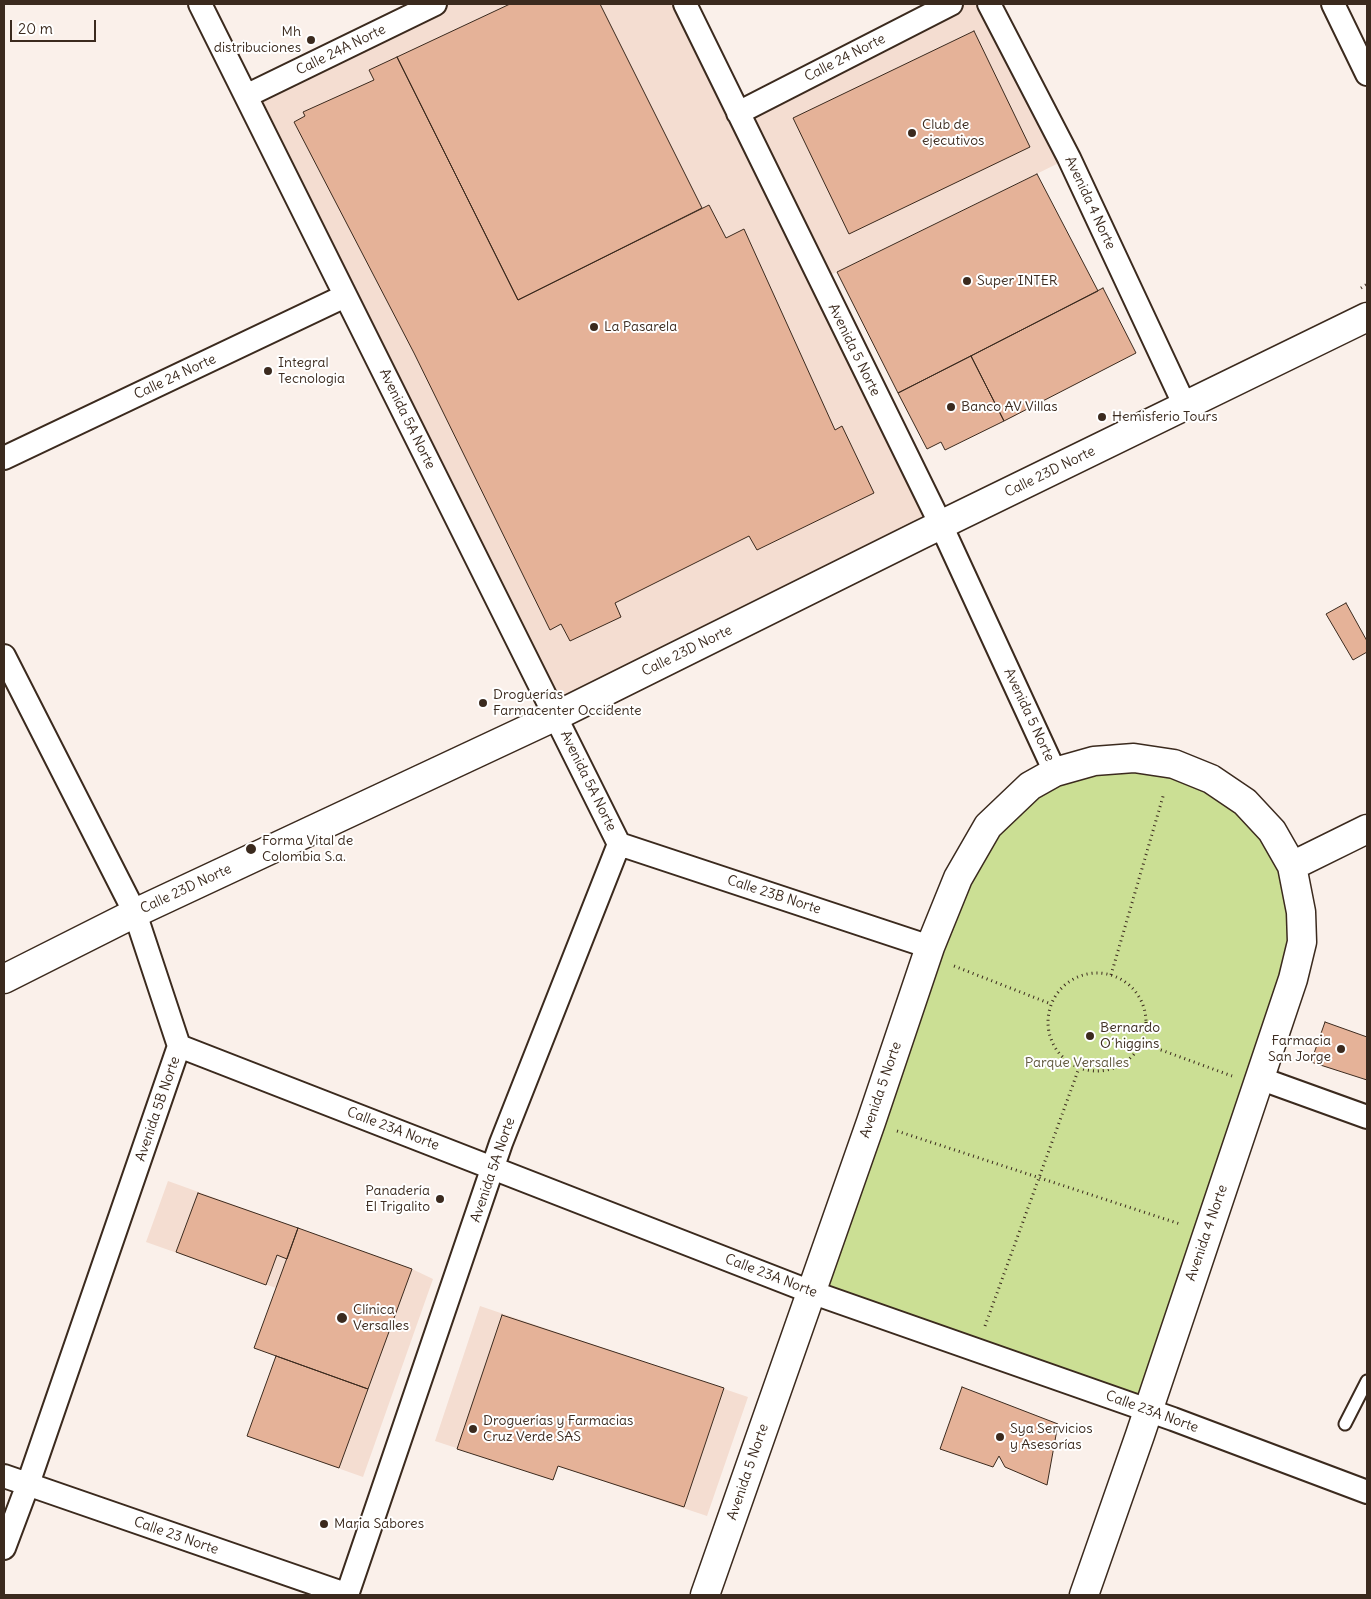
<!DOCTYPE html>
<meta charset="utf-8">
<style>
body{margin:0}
#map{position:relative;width:1371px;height:1599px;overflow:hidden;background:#faf0ea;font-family:Delius,sans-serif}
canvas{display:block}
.frame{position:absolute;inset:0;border:5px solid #3b2a1e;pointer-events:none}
.scale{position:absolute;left:10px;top:20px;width:86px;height:22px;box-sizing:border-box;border:2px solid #3b2a1e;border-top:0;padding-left:6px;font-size:15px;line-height:18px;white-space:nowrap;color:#3b2a1e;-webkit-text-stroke:4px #fff;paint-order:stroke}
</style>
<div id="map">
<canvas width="1371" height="1599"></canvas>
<div class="frame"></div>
<div class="scale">20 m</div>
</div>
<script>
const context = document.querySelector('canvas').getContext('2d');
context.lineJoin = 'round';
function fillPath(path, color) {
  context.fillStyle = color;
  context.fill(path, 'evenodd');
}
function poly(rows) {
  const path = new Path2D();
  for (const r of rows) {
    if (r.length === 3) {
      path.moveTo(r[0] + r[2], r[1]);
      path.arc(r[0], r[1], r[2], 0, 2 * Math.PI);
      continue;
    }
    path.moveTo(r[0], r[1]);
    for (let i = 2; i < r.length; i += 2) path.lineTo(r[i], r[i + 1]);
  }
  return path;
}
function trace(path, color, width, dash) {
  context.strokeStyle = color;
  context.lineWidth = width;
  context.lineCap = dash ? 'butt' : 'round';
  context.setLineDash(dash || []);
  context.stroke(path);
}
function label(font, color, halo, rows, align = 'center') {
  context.font = font + ' Delius,sans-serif';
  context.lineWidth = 4;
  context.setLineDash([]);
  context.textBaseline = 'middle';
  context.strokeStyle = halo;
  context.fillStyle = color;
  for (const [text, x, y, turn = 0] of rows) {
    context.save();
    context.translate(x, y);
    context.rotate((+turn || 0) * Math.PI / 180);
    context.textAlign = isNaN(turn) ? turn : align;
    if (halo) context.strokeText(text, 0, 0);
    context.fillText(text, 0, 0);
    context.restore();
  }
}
const built = poly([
 [435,4,685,4,739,113,951,4,989,4,1069,158,820,280,941,525,556,716,246,96],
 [168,1181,412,1269,433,1279,363,1477,247,1436,276,1356,254,1348,276,1288,146,1242],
 [480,1306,748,1397,707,1516,558,1466,553,1480,435,1441]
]);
const green = poly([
 [1134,758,1245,802,1301,912,1148,1411,811,1292,958,878,1030,786]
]);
const building = poly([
 [510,4,600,4,702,208,518,300,397,57,510,4],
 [974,31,1030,147,849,234,793,118,974,31],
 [397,57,518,300,709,205,726,238,744,229,835,430,842,426,874,493,757,550,749,536,615,603,621,617,570,641,561,624,550,630,414,353,294,122,305,116,303,112,374,80,369,70,397,57],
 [1037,174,1098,291,898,393,837,272,1037,174],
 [1103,288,1136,353,1004,421,971,356,1103,288],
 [971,356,1004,421,945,450,941,442,927,449,898,393,971,356],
 [1346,603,1367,641,1367,652,1353,660,1326,614,1346,603],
 [1325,1022,1367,1037,1367,1080,1311,1062,1325,1022],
 [198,1193,298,1228,287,1259,277,1255,266,1285,176,1252,198,1193],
 [298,1228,412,1269,368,1389,254,1348,298,1228],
 [502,1315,724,1388,684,1507,558,1466,553,1480,457,1449,502,1315],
 [276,1356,368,1389,339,1468,247,1436,276,1356],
 [962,1387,1058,1424,1047,1485,1005,1467,999,1456,993,1467,940,1449,962,1387]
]);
const path = poly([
 [1361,288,1367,284],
 [954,966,1051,1004],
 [1097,1022,49],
 [1111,975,1164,793],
 [1142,1043,1232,1076],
 [897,1131,1180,1224],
 [985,1326,1079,1068]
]);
const lane = poly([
 [1345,1424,1367,1381]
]);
const street = poly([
 [200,4,619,844,501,1143,347,1595],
 [685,4,941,525,1055,772],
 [989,4,1069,158,1185,406],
 [1333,4,1367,74],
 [246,96,435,4],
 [738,113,951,4],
 [4,458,345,296],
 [4,656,135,913,179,1046,28,1484,4,1548],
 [619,844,930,947],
 [179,1046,811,1292,1173,1419,1367,1492],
 [1259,1078,1367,1117],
 [4,1476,348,1595]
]);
const secondary = poly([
 [1292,866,1367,829],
 [4,979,135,913,556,716,920,535,1367,317],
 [705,1595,871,1122,930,947,958,878,988,826,1030,786,1055,772,1094,761,1134,758,1174,764,1211,779,1245,802,1272,831,1292,866,1301,912,1302,942,1293,979,1140,1435,1084,1595]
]);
const markers = [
 [311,40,5,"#3b2a1e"],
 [912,133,5,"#3b2a1e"],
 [967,281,5,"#3b2a1e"],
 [594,327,5,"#3b2a1e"],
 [268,371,5,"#3b2a1e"],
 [951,407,5,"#3b2a1e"],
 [1102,417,5,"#3b2a1e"],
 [483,703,5,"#3b2a1e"],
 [251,849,6,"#3b2a1e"],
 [1090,1036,5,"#3b2a1e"],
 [1341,1049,5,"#3b2a1e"],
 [440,1199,5,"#3b2a1e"],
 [342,1318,6,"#3b2a1e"],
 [473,1429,5,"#3b2a1e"],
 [1000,1437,5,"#3b2a1e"],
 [324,1524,5,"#3b2a1e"]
];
const poiNames = [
 ["Mh",301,32,"right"],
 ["distribuciones",301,48,"right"],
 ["Club de",922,125],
 ["ejecutivos",922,141],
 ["Super INTER",977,281],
 ["La Pasarela",604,327],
 ["Integral",278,363],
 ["Tecnologia",278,379],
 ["Banco AV Villas",961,407],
 ["Hemisferio Tours",1112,417],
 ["Droguerías",493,695],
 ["Farmacenter Occidente",493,711],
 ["Forma Vital de",262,841],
 ["Colombia S.a.",262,857],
 ["Bernardo",1100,1028],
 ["O´higgins",1100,1044],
 ["Farmacia",1331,1041,"right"],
 ["San Jorge",1331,1057,"right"],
 ["Panadería",430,1191,"right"],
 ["El Trigalito",430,1207,"right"],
 ["Clínica",353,1310],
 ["Versalles",353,1326],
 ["Droguerías y Farmacias",483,1421],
 ["Cruz Verde SAS",483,1437],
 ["Sya Servicios",1010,1429],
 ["y Asesorías",1010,1445],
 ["Maria Sabores",334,1524]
];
const streetNames = [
 ["Calle 24A Norte",341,50,-26],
 ["Calle 24 Norte",845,58,-27],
 ["Avenida 4 Norte",1090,203,65],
 ["Avenida 5 Norte",854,350,64],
 ["Calle 24 Norte",175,377,-25],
 ["Avenida 5A Norte",407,419,64],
 ["Calle 23D Norte",1050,472,-26],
 ["Calle 23D Norte",687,651,-26],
 ["Avenida 5 Norte",1029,715,65],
 ["Avenida 5A Norte",588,781,64],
 ["Calle 23D Norte",186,889,-25],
 ["Calle 23B Norte",774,895,18],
 ["Avenida 5 Norte",881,1090,-71],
 ["Avenida 5B Norte",158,1109,-71],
 ["Calle 23A Norte",393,1129,21],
 ["Avenida 5A Norte",493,1170,-71],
 ["Avenida 4 Norte",1207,1233,-71],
 ["Calle 23A Norte",771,1276,21],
 ["Calle 23A Norte",1152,1412,20],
 ["Avenida 5 Norte",748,1472,-71],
 ["Calle 23 Norte",176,1536,19]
];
const parkNames = [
 ["Parque Versalles",1077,1063]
];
fillPath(built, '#f4ddd1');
fillPath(green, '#cbdf94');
fillPath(building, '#e5b298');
trace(building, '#3b2a1e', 1);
trace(lane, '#3b2a1e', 15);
trace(street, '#3b2a1e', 26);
trace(secondary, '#3b2a1e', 31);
trace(path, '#3b2a1e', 3, [1, 4]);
trace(lane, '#fff', 11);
trace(street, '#fff', 22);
trace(secondary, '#fff', 28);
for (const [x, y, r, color] of markers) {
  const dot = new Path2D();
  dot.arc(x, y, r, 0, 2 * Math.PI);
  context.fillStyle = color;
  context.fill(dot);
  trace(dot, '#fff', 2);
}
label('14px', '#3b2a1e', '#fff', poiNames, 'left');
label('14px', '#3b2a1e', '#fff', streetNames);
label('14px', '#5f573c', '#fff', parkNames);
</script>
